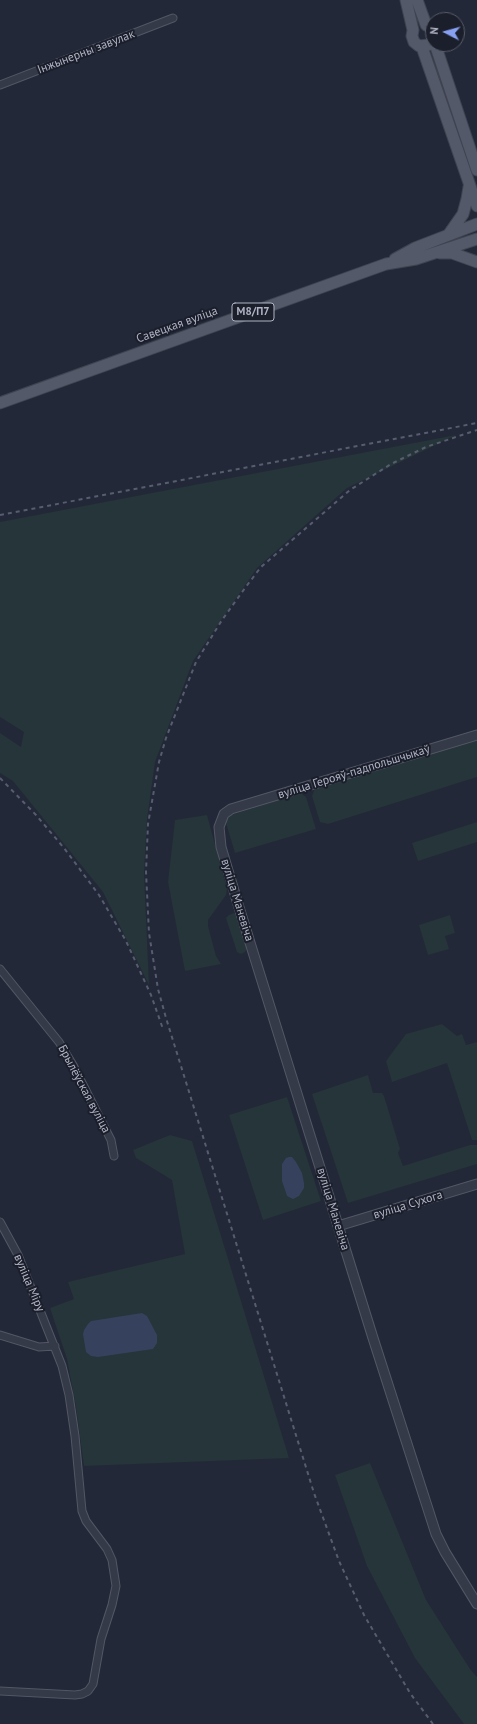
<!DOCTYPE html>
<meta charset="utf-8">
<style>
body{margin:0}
#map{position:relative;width:477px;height:1724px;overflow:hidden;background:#222837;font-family:"PT Sans",sans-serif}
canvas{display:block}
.north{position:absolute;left:425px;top:12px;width:40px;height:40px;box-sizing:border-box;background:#1b1f2c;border:1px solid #575b69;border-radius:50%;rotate:276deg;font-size:11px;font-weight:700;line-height:16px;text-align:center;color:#b0b4c4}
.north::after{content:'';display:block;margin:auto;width:14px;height:18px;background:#87a0f2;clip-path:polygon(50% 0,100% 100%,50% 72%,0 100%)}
</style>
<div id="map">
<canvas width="477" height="1724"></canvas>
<div class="north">N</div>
</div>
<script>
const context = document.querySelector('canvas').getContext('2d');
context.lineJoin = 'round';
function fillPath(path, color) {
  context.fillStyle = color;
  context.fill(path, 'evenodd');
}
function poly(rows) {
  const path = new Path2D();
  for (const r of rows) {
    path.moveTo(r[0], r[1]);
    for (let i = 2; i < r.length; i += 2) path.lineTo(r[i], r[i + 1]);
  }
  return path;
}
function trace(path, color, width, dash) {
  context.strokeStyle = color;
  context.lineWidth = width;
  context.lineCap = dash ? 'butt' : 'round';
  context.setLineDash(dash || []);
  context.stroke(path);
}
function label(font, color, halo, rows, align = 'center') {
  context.font = font + ' "PT Sans",sans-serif';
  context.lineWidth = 4;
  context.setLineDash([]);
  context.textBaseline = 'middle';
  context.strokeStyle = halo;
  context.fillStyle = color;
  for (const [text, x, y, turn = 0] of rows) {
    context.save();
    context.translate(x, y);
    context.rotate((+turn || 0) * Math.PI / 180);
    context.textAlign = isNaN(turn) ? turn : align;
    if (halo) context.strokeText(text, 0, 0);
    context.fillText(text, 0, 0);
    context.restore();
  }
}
const green = poly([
 [456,435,347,488,257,568,193,661,155,762,147,819,144,873,149,985,103,892,13,781,0,773,0,733,21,747,24,732,0,717,0,522],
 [477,740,477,777,328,824,320,822,312,796,315,788],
 [298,794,302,794,306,797,316,829,235,853,226,823,227,818,231,815],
 [207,815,227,889,226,895,208,920,208,926,216,956,221,964,185,971,168,882,175,820],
 [477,822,477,842,418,861,412,843],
 [234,913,237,916,247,949,245,952,241,954,237,952,226,918,229,915],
 [450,915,455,933,445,936,449,949,428,955,419,925],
 [442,1024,457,1036,462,1034,466,1045,477,1042,477,1140,472,1140,447,1063,392,1082,386,1061,406,1034],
 [368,1075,373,1093,382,1093,384,1096,400,1149,398,1153,403,1166,470,1145,477,1145,477,1164,348,1203,312,1094],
 [287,1097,321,1201,263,1220,229,1115],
 [170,1135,192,1141,289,1458,84,1466,76,1407,67,1359,50,1308,74,1299,68,1282,185,1254,172,1180,136,1158,133,1150],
 [370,1463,426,1600,470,1669,477,1677,477,1724,464,1724,415,1658,367,1566,335,1475]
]);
const water = poly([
 [289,1157,292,1157,296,1162,302,1173,304,1183,304,1188,299,1196,293,1199,287,1196,282,1181,282,1164,286,1158],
 [142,1313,147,1316,157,1335,157,1343,153,1349,98,1357,91,1356,86,1352,83,1334,84,1330,88,1324,91,1321]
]);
const minor = poly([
 [0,85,173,18],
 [0,969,59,1042,73,1065,111,1140,114,1156],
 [0,1222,18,1255,62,1366,69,1395,75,1436,82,1511,86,1521,107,1549,112,1560,116,1586,112,1605,101,1639,93,1684,88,1691,82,1694,75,1695,0,1691],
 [0,1335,39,1347,55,1346]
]);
const tertiary = poly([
 [477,735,231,809,224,814,219,827,221,847,238,904,373,1338,436,1534,445,1552,477,1604],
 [338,1226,477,1184]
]);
const primary = poly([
 [406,0,413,30,412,36,414,42,419,46,428,45],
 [417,0,426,25],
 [435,44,477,170],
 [422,47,477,206],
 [449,234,463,214,467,199,469,187],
 [440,253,452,253,477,262],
 [395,259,415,248,477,224],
 [0,403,386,264,416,259,477,239]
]);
const rail = poly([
 [0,515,477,423],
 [0,778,36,815,64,848,99,895,126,941,151,995,163,1029],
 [433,1724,410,1693,364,1615,339,1561,314,1493,166,1018,158,989,149,933,146,872,148,824,159,762,166,738,196,662,222,620,245,588,261,567,350,490,391,464,426,447,477,430]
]);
const shields = [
 [253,312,42]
];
const shieldNames = [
 ["М8/П7",253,312]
];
const streetNames = [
 ["Інжынерны завулак",86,52,-21],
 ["Савецкая вуліца",177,325,-20],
 ["вуліца Герояў-падпольшчыкаў",354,772,-17],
 ["вуліца Маневіча",237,900,73],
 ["Брылёўская вуліца",84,1089,62],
 ["вуліца Сухога",408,1205,-17],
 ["вуліца Маневіча",333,1209,73],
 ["вуліца Міру",29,1283,67]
];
fillPath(green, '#253539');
fillPath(water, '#36415e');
trace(minor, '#535765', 9);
trace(tertiary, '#535765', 11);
trace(primary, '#3f4351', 13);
trace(minor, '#353a48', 7);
trace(tertiary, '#353a48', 9);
trace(primary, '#535968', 11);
trace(rail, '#575d6f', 2, [4, 4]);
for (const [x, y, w] of shields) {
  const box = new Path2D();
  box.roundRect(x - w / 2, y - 9, w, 18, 3);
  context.fillStyle = '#1b1f2c';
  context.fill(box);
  trace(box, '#b0b4c4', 1);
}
label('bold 11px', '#b0b4c4', null, shieldNames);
label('12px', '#b0b4c4', '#1b1f2c', streetNames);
</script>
